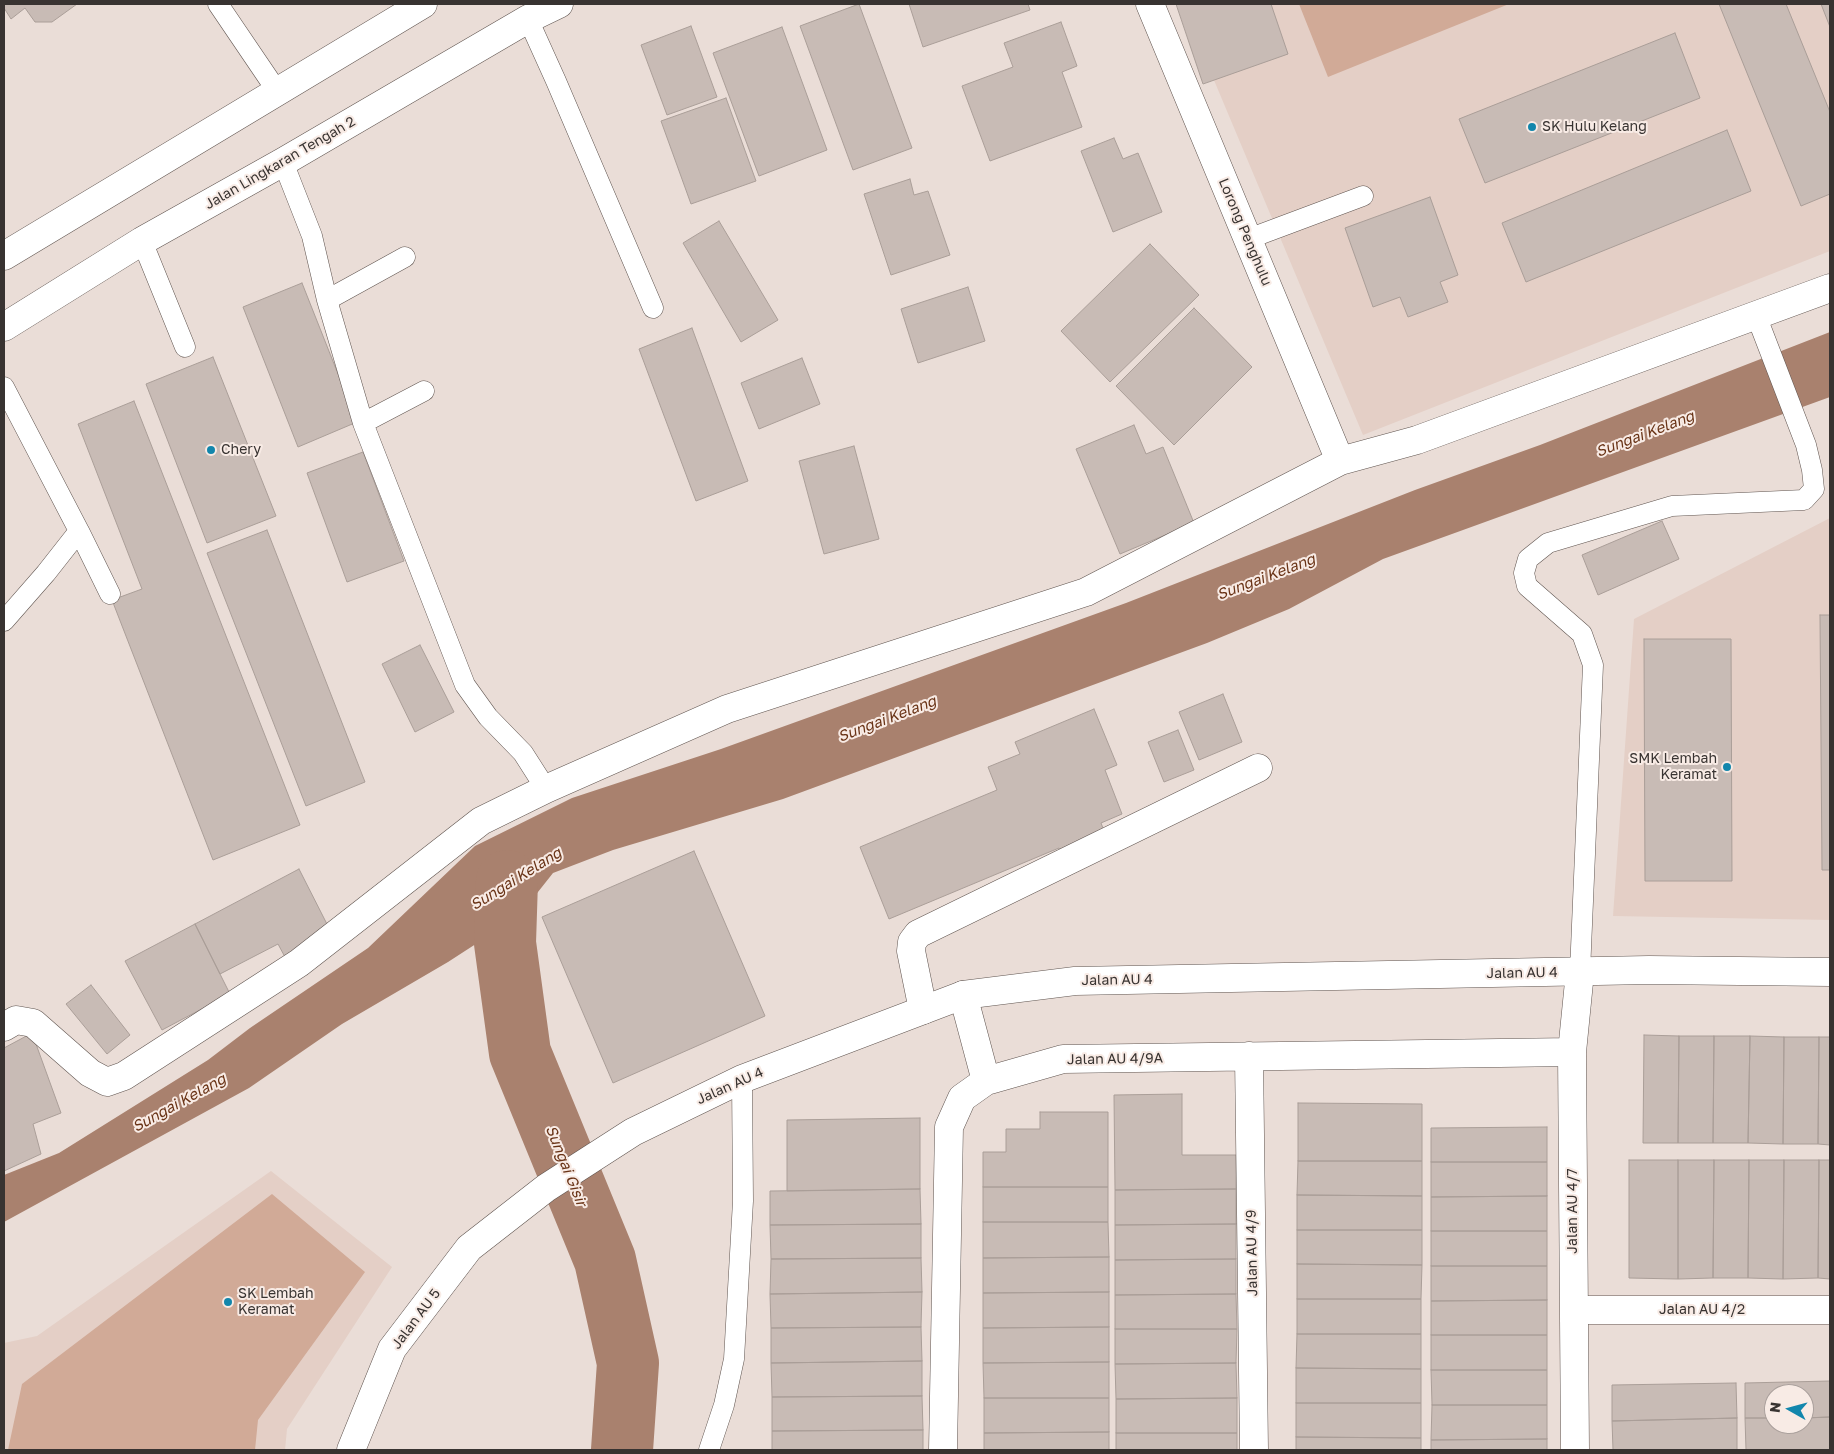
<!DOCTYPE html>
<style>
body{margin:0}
#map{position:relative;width:1834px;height:1454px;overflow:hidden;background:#eaddd7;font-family:"Golos Text",sans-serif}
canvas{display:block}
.frame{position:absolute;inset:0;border:5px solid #383331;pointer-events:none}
.north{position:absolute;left:1764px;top:1384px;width:50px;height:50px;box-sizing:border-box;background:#f8ebe5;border:1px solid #aba19d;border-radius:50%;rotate:277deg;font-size:14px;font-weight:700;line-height:20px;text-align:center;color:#383331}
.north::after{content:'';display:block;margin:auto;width:18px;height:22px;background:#1286ac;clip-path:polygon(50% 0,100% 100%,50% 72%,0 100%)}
</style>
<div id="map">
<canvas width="1834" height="1454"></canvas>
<div class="frame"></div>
<div class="north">N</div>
</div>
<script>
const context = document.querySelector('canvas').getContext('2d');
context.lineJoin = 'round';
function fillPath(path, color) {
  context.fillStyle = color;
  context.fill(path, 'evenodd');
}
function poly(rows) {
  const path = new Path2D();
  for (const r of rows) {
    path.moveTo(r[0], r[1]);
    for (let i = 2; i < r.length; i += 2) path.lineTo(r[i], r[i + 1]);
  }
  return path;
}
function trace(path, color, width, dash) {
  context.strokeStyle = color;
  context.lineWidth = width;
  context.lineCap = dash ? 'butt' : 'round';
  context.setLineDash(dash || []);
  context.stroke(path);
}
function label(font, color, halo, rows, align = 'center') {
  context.font = font + ' "Golos Text",sans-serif';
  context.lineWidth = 4;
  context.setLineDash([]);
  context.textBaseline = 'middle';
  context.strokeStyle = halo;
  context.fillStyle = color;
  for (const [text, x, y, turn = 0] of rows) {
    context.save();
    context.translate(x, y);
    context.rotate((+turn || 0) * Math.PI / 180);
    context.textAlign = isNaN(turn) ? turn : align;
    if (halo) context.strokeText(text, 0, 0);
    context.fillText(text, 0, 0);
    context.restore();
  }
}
const built = poly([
 [1182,4,1830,4,1830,251,1363,435],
 [1830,518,1830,920,1613,916,1634,619],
 [271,1171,392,1267,287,1429,285,1450,4,1450,4,1343,37,1336]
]);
const green = poly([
 [1299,4,1509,4,1328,77],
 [272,1194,365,1272,258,1420,255,1450,8,1450,22,1384]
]);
const water = poly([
 [1830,332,1830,397,1383,559,1289,609,1207,643,783,799,613,850,553,873,519,916,448,962,342,1024,249,1088,4,1222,4,1175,59,1153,208,1060,250,1028,368,948,475,846,572,798,721,749,1126,603,1415,490,1540,445]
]);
const river = poly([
 [507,881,505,943,520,1053,605,1260,628,1363,622,1450]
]);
const building = poly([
 [4,4,77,4,52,22,35,22,25,8,11,19,4,8,4,4],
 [859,4,912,148,853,170,800,26,859,4],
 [909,4,1028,4,1030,10,923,47,909,4],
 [1176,4,1271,4,1288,54,1203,84,1176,4],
 [1719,4,1786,4,1830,112,1830,194,1801,206,1719,4],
 [1821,4,1830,4,1830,27,1821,4],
 [1061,22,1077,66,1062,72,1082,127,990,161,962,86,1013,67,1004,43,1061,22],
 [691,26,717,97,667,115,641,45,691,26],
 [782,27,827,150,759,176,713,53,782,27],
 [1675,33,1700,98,1485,183,1459,119,1675,33],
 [726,98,756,181,691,204,661,121,726,98],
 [1727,130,1751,191,1526,282,1502,223,1727,130],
 [1114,138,1123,159,1138,153,1162,212,1113,232,1081,151,1114,138],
 [910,179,914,195,928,191,950,255,891,275,864,194,910,179],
 [1430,197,1458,275,1440,282,1448,302,1408,317,1400,297,1373,307,1345,228,1430,197],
 [719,221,778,320,741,342,683,243,719,221],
 [1150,244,1199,295,1110,382,1061,331,1150,244],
 [302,283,357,422,298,447,243,307,302,283],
 [968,287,985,341,918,363,901,309,968,287],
 [1194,308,1252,367,1174,445,1116,386,1194,308],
 [692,328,748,481,696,501,639,349,692,328],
 [213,357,276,516,207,543,146,384,213,357],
 [802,358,820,404,759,429,741,383,802,358],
 [134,401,300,825,213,860,112,600,142,589,78,424,134,401],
 [1134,425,1146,454,1163,447,1194,523,1120,554,1076,449,1134,425],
 [854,446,879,539,824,554,799,461,854,446],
 [363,452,404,561,347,582,307,473,363,452],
 [1662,521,1679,559,1598,595,1582,555,1662,521],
 [267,530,365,782,306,806,207,553,267,530],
 [1820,615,1830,615,1830,870,1822,870,1820,615],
 [1644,639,1731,639,1732,881,1645,881,1644,639],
 [420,645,454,712,415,732,382,664,420,645],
 [1223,694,1242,742,1199,760,1179,712,1223,694],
 [1094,709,1117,765,1105,770,1122,814,1101,823,1106,836,1062,854,1059,848,889,919,860,847,997,790,988,767,1020,754,1015,742,1094,709],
 [1178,730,1194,770,1164,782,1148,742,1178,730],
 [694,851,765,1016,613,1083,542,917,694,851],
 [299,869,331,932,285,957,278,944,220,974,195,924,299,869],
 [195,924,230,994,162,1030,125,961,195,924],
 [91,985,130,1035,107,1054,66,1004,91,985],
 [32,1033,61,1113,33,1124,41,1154,4,1171,4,1048,32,1033],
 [1644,1035,1679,1036,1678,1143,1643,1143,1644,1035],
 [1679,1036,1714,1036,1713,1143,1678,1143,1679,1036],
 [1714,1036,1750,1036,1748,1143,1713,1143,1714,1036],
 [1750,1036,1784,1037,1783,1144,1748,1143,1750,1036],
 [1784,1037,1819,1037,1818,1144,1783,1144,1784,1037],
 [1819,1037,1830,1037,1830,1145,1818,1144,1819,1037],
 [1182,1094,1182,1155,1236,1155,1236,1189,1115,1190,1114,1095,1182,1094],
 [1298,1103,1422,1104,1422,1161,1298,1161,1298,1103],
 [1040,1112,1108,1112,1108,1187,983,1187,983,1152,1006,1152,1006,1129,1040,1129,1040,1112],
 [920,1118,920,1189,787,1191,787,1120,920,1118],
 [1547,1127,1547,1162,1431,1162,1431,1128,1547,1127],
 [1629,1160,1678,1160,1678,1279,1629,1278,1629,1160],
 [1678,1160,1714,1160,1713,1278,1678,1279,1678,1160],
 [1714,1160,1749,1160,1748,1278,1713,1278,1714,1160],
 [1749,1160,1784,1160,1783,1279,1748,1278,1749,1160],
 [1784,1160,1819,1160,1818,1278,1783,1279,1784,1160],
 [1819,1160,1830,1160,1830,1279,1818,1278,1819,1160],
 [1298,1161,1422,1161,1422,1196,1297,1195,1298,1161],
 [1431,1162,1547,1162,1547,1196,1431,1197,1431,1162],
 [983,1187,1108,1187,1108,1222,983,1222,983,1187],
 [920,1189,921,1224,770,1225,770,1191,920,1189],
 [1236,1189,1236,1224,1115,1225,1115,1190,1236,1189],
 [1297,1195,1422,1196,1422,1230,1297,1230,1297,1195],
 [1547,1196,1547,1231,1431,1231,1431,1197,1547,1196],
 [983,1222,1108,1222,1109,1257,983,1258,983,1222],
 [921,1224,921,1258,771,1259,770,1225,921,1224],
 [1236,1224,1236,1259,1115,1260,1115,1225,1236,1224],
 [1297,1230,1422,1230,1422,1265,1297,1264,1297,1230],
 [1431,1231,1547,1231,1547,1266,1431,1266,1431,1231],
 [1109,1257,1109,1292,983,1293,983,1258,1109,1257],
 [921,1258,922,1292,770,1294,771,1259,921,1258],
 [1236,1259,1236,1294,1115,1295,1115,1260,1236,1259],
 [1297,1264,1422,1265,1421,1299,1297,1299,1297,1264],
 [1431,1266,1547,1266,1547,1300,1431,1301,1431,1266],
 [922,1292,921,1327,771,1328,770,1294,922,1292],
 [1109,1292,1109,1327,983,1328,983,1293,1109,1292],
 [1236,1294,1237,1329,1115,1329,1115,1295,1236,1294],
 [1297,1299,1421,1299,1421,1334,1297,1334,1297,1299],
 [1547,1300,1547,1335,1431,1335,1431,1301,1547,1300],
 [921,1327,922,1361,771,1363,771,1328,921,1327],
 [1109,1327,1109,1362,983,1363,983,1328,1109,1327],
 [1115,1329,1237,1329,1236,1363,1115,1364,1115,1329],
 [1297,1334,1421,1334,1421,1369,1296,1368,1297,1334],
 [1431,1335,1547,1335,1547,1370,1431,1370,1431,1335],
 [922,1361,922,1396,772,1397,771,1363,922,1361],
 [1109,1362,1109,1398,984,1398,983,1363,1109,1362],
 [1236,1363,1237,1398,1116,1399,1115,1364,1236,1363],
 [1296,1368,1421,1369,1421,1403,1296,1403,1296,1368],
 [1431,1370,1547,1370,1547,1405,1432,1405,1431,1370],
 [1830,1381,1830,1417,1804,1418,1804,1394,1774,1394,1774,1418,1745,1418,1745,1383,1830,1381],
 [1736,1383,1737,1418,1612,1421,1612,1385,1736,1383],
 [922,1396,923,1430,772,1431,772,1397,922,1396],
 [984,1398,1109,1398,1109,1432,984,1433,984,1398],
 [1237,1398,1237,1433,1116,1433,1116,1399,1237,1398],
 [1296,1403,1421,1403,1421,1438,1296,1437,1296,1403],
 [1432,1405,1547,1405,1547,1439,1431,1440,1432,1405],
 [1830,1417,1830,1450,1746,1450,1745,1418,1774,1418,1774,1424,1804,1424,1804,1418,1830,1417],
 [1737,1418,1737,1450,1613,1450,1612,1421,1737,1418],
 [923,1430,923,1450,772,1450,772,1431,923,1430],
 [1109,1432,1109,1450,984,1450,984,1433,1109,1432],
 [1116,1433,1237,1433,1237,1450,1116,1450,1116,1433],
 [1296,1437,1421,1438,1421,1450,1296,1450,1296,1437],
 [1547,1439,1547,1450,1431,1450,1431,1440,1547,1439]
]);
const service = poly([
 [218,4,277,91],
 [528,19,556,81,653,308],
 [283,162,312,236,327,300,363,423,465,685,488,717,523,753,546,789],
 [1248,239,1363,196],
 [142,241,185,347],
 [327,300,405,257],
 [4,387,79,531,46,573,4,621],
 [363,423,424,391],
 [79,531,110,594],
 [1580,972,1593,665,1582,634,1527,586,1524,573,1528,559,1548,543,1672,506,1804,500,1814,489,1812,470,1806,445,1756,315],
 [709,1450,724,1405,734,1359,743,1201,742,1079]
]);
const minor = poly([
 [1150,4,1340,461],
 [963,995,986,1081],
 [923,1010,911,951,912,942,918,934,1258,768],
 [4,1027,16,1020,33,1023,90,1073,107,1082,124,1076,299,963,481,821,546,789,727,709,1086,592,1340,461,1417,440,1830,288],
 [1249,1056,1254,1450],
 [1574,1310,1830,1310],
 [943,1450,949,1127,962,1098,986,1081,1063,1059,1572,1052],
 [1575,1450,1572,1052,1580,972]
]);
const secondary = poly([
 [351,1450,392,1349,469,1248,546,1188,633,1132,742,1079,963,995,1075,981,1649,970,1830,972]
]);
const trunk = poly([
 [4,256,423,4],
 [4,327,142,241,283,162,528,19,559,4]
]);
const markers = [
 [1532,127,5,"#1286ac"],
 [211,450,5,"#1286ac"],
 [1727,767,5,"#1286ac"],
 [228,1302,5,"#1286ac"]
];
const poiNames = [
 ["SK Hulu Kelang",1542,127],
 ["Chery",221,450],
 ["SMK Lembah",1717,759,"right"],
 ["Keramat",1717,775,"right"],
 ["SK Lembah",238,1294],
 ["Keramat",238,1310]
];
const streetNames = [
 ["Jalan Lingkaran Tengah 2",280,163,-30],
 ["Lorong Penghulu",1245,232,67],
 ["Jalan AU 4",1522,973,-1],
 ["Jalan AU 4",1117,980,-1],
 ["Jalan AU 4/9A",1115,1059,-1],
 ["Jalan AU 4",730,1086,-24],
 ["Jalan AU 4/7",1573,1211,-90],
 ["Jalan AU 4/9",1252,1253,-91],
 ["Jalan AU 4/2",1702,1310],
 ["Jalan AU 5",416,1319,-53]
];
const waterNames = [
 ["Sungai Kelang",1645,434,-21],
 ["Sungai Kelang",1266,577,-21],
 ["Sungai Kelang",887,719,-21],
 ["Sungai Kelang",516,879,-32],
 ["Sungai Kelang",179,1103,-29],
 ["Sungai Gisir",566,1166,68]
];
fillPath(built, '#e4cfc6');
fillPath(green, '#d1aa97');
fillPath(water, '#a9816e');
trace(river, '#a9816e', 62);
fillPath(building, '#c8bbb5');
trace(building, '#aa9e98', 1);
trace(service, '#605550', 21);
trace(minor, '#605550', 29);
trace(secondary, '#605550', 29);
trace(trunk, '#605550', 29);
trace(service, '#fff', 20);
trace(minor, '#fff', 28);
trace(secondary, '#fff', 28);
trace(trunk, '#fff', 28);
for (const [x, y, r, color] of markers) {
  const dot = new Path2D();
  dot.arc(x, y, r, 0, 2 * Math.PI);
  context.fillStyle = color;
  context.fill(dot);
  trace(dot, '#f8ebe5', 2);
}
label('14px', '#383331', '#f8ebe5', poiNames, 'left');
label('14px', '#383331', '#f8ebe5', streetNames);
label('italic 15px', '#693316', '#f8ebe5', waterNames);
</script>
